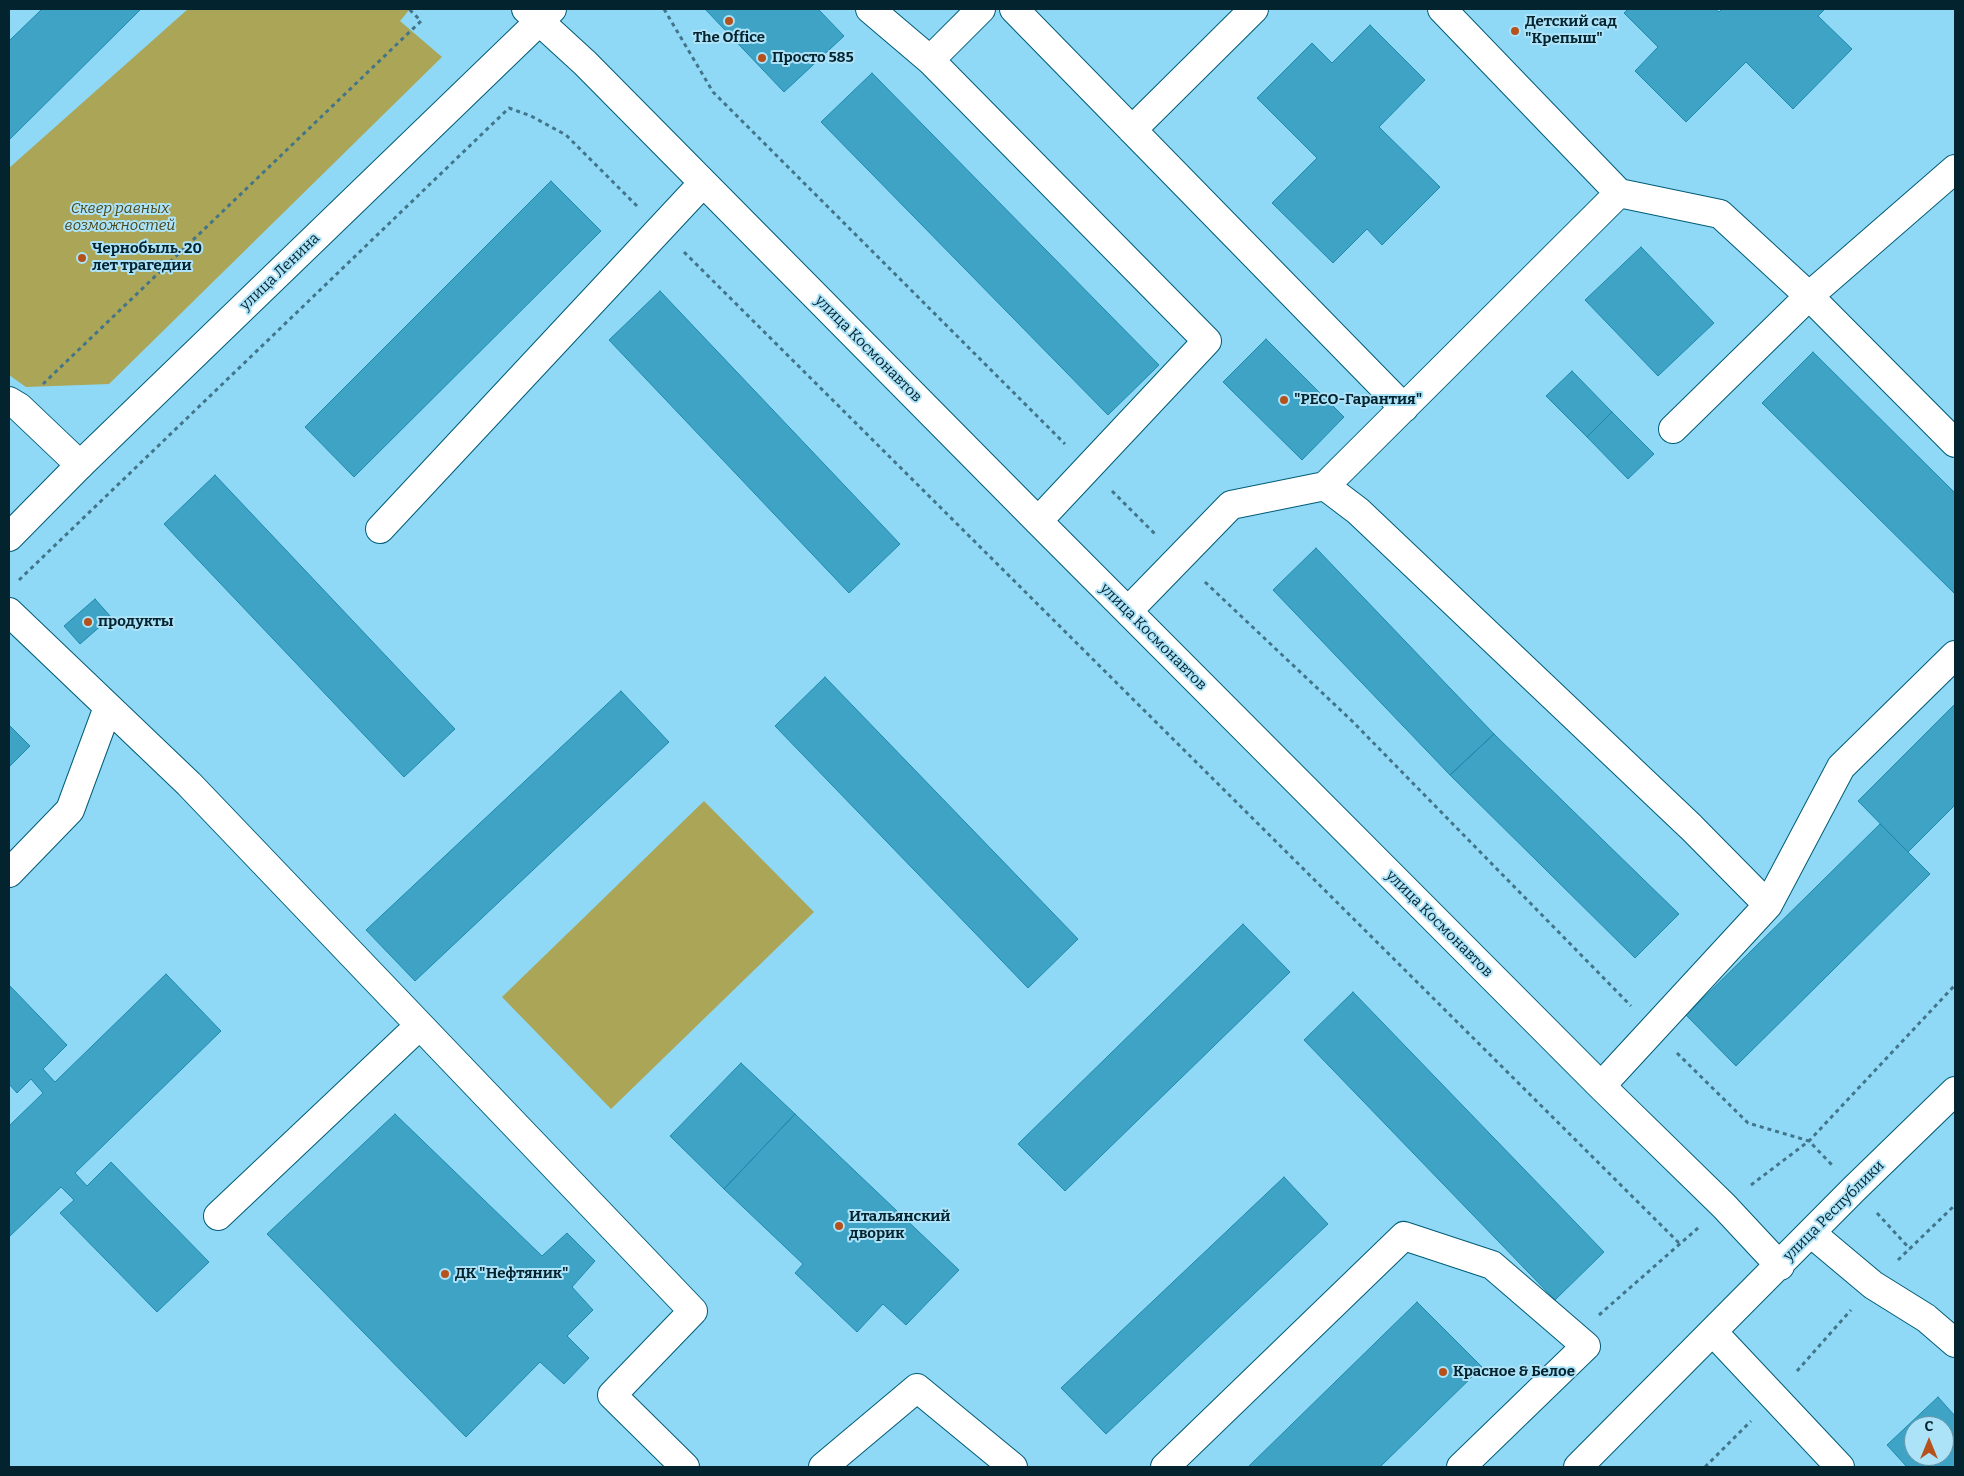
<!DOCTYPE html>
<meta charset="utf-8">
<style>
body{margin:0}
#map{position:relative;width:1964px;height:1476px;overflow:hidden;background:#8fd9f6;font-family:Bitter,serif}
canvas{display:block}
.frame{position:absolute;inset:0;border:10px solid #03232e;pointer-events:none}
.north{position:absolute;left:1904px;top:1416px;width:50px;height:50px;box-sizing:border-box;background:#ade3f9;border:1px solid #6996a8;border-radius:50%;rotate:0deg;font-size:14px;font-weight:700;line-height:20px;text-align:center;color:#03232e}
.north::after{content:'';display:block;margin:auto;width:18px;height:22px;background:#b5521c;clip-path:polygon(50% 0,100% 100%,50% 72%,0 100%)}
</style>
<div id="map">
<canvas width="1964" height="1476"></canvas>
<div class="frame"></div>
<div class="north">С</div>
</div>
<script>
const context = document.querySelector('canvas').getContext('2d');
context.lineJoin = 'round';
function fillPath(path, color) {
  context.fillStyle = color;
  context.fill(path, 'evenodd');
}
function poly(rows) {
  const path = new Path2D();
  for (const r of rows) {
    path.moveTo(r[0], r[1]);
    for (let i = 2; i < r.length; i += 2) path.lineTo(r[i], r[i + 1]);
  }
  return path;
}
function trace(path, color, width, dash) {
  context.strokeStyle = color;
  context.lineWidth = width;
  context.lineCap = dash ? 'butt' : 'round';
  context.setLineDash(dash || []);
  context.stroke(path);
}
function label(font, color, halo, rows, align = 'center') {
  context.font = font + ' Bitter,serif';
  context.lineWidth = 4;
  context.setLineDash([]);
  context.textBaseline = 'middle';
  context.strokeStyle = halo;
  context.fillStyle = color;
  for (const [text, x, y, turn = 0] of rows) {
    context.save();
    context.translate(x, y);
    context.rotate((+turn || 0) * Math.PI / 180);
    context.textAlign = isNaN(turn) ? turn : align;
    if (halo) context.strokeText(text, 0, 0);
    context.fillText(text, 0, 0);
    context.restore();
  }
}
const green = poly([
 [188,9,410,9,400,21,442,57,109,384,26,387,9,375,9,168],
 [704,801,814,912,611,1109,502,997]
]);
const building = poly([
 [42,9,141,9,9,140,9,41,42,9],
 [705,9,818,9,844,36,784,92,705,9],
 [1628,9,1715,9,1719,12,1722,9,1825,9,1818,16,1852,49,1793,109,1746,62,1686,122,1635,71,1658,47,1624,13,1628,9],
 [1370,25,1425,80,1379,127,1440,187,1382,245,1367,229,1333,263,1272,203,1317,158,1257,98,1312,43,1332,63,1370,25],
 [872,73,1159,365,1108,415,821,122,872,73],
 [551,181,601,231,354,477,305,427,551,181],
 [1641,247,1714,323,1658,376,1585,300,1641,247],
 [660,291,900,544,849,593,609,340,660,291],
 [1266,339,1344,417,1302,460,1223,382,1266,339],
 [1813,352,1955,493,1955,591,1954,593,1762,403,1813,352],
 [1572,371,1612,412,1587,437,1546,396,1572,371],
 [1612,412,1654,454,1628,479,1587,437,1612,412],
 [215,475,455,729,404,777,164,524,215,475],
 [1316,548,1494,734,1450,775,1273,590,1316,548],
 [95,599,111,617,80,644,64,626,95,599],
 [825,677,1078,939,1028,988,775,726,825,677],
 [621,691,669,742,415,981,366,930,621,691],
 [1955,704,1955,805,1908,852,1858,801,1955,704],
 [9,725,30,746,9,767,9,725],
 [1494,734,1679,914,1635,958,1450,775,1494,734],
 [1880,824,1930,874,1736,1066,1686,1015,1880,824],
 [1243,924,1290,972,1065,1191,1018,1144,1243,924],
 [166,974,221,1031,75,1173,87,1186,111,1162,209,1262,157,1312,60,1213,74,1200,61,1187,9,1237,9,1126,43,1093,31,1079,17,1093,9,1084,9,985,67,1045,43,1069,55,1082,166,974],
 [1353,992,1604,1252,1555,1300,1304,1040,1353,992],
 [741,1063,795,1114,724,1189,670,1136,741,1063],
 [395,1114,542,1256,567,1233,595,1261,572,1287,593,1310,567,1336,589,1358,564,1384,540,1362,466,1437,267,1234,395,1114],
 [795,1114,959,1270,906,1325,883,1304,857,1332,795,1273,803,1264,724,1189,795,1114],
 [1284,1177,1328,1224,1106,1434,1061,1388,1284,1177],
 [1417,1302,1482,1367,1380,1467,1248,1467,1417,1302],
 [1938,1397,1955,1416,1955,1467,1907,1467,1887,1445,1938,1397],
 [1914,1426,1944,1426,1944,1456,1914,1456,1914,1426]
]);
const path = poly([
 [664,9,713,92,1065,444],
 [684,252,1679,1243],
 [43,384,421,21,409,9],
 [1112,491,1155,534],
 [19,580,509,108,531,116,566,135,637,206],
 [1205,582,1353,722,1631,1006],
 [1677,1053,1748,1123,1809,1141,1832,1165],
 [1751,1185,1809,1141,1955,985],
 [1877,1213,1910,1249],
 [1898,1260,1955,1205],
 [1599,1315,1698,1228],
 [1797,1371,1851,1310],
 [1705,1467,1751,1421]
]);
const minor = poly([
 [526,9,585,63,1038,521,1601,1086,1724,1206,1780,1266],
 [870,9,930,60,1207,341,1038,521],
 [1014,9,1404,408],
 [1442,9,1619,193],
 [930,60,981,9],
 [1132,130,1254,9],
 [9,401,19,407,80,465],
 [1673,429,1809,296,1955,169],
 [1325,486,1358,511,1691,827,1768,905],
 [380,529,703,183],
 [1128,611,1231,505,1325,486,1619,193,1720,214,1809,296,1955,443],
 [9,612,189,784,693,1311,612,1395,685,1467],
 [9,873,70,810,108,707],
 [1601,1086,1768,905,1841,767,1955,655],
 [218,1216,419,1026],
 [1811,1233,1873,1285,1926,1318,1955,1343],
 [1713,1332,1840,1467],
 [823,1467,917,1388,1013,1467],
 [1165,1467,1404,1236,1492,1265,1586,1346,1461,1467],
 [1578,1467,1854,1189,1955,1091]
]);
const major = poly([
 [9,537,80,465,552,9]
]);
const markers = [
 [729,21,5,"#b5521c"],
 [1515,31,5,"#b5521c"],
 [762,58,5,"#b5521c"],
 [82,258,5,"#b5521c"],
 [1284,400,5,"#b5521c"],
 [88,622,5,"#b5521c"],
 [839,1226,5,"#b5521c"],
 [445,1274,5,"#b5521c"],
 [1443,1372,5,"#b5521c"]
];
const poiNames = [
 ["Детский сад",1525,22],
 ["\"Крепыш\"",1525,39],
 ["The Office",729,38,"center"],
 ["Просто 585",772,58],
 ["Чернобыль. 20",92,249],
 ["лет трагедии",92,266],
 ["\"РЕСО-Гарантия\"",1294,400],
 ["продукты",98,622],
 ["Итальянский",849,1217],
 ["дворик",849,1234],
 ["ДК \"Нефтяник\"",455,1274],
 ["Красное & Белое",1453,1372]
];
const parkNames = [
 ["Сквер равных",120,209],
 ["возможностей",120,226]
];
const streetNames = [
 ["улица Ленина",280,272,-44],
 ["улица Космонавтов",868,349,45],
 ["улица Космонавтов",1153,637,45],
 ["улица Космонавтов",1439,924,45],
 ["улица Республики",1834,1211,-45]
];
fillPath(green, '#aaa557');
fillPath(building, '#3fa3c6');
trace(building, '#1e8aac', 1);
trace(minor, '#015c76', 30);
trace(major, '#015c76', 30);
trace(path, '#427589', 3, [4, 4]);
trace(minor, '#fff', 28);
trace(major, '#fff', 28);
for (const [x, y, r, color] of markers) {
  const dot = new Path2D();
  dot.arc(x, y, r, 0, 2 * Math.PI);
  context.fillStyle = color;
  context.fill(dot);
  trace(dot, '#ade3f9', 2);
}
label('bold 15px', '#03232e', '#ade3f9', poiNames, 'left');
label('italic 15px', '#4b481b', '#ade3f9', parkNames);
label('15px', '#03232e', '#ade3f9', streetNames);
</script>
